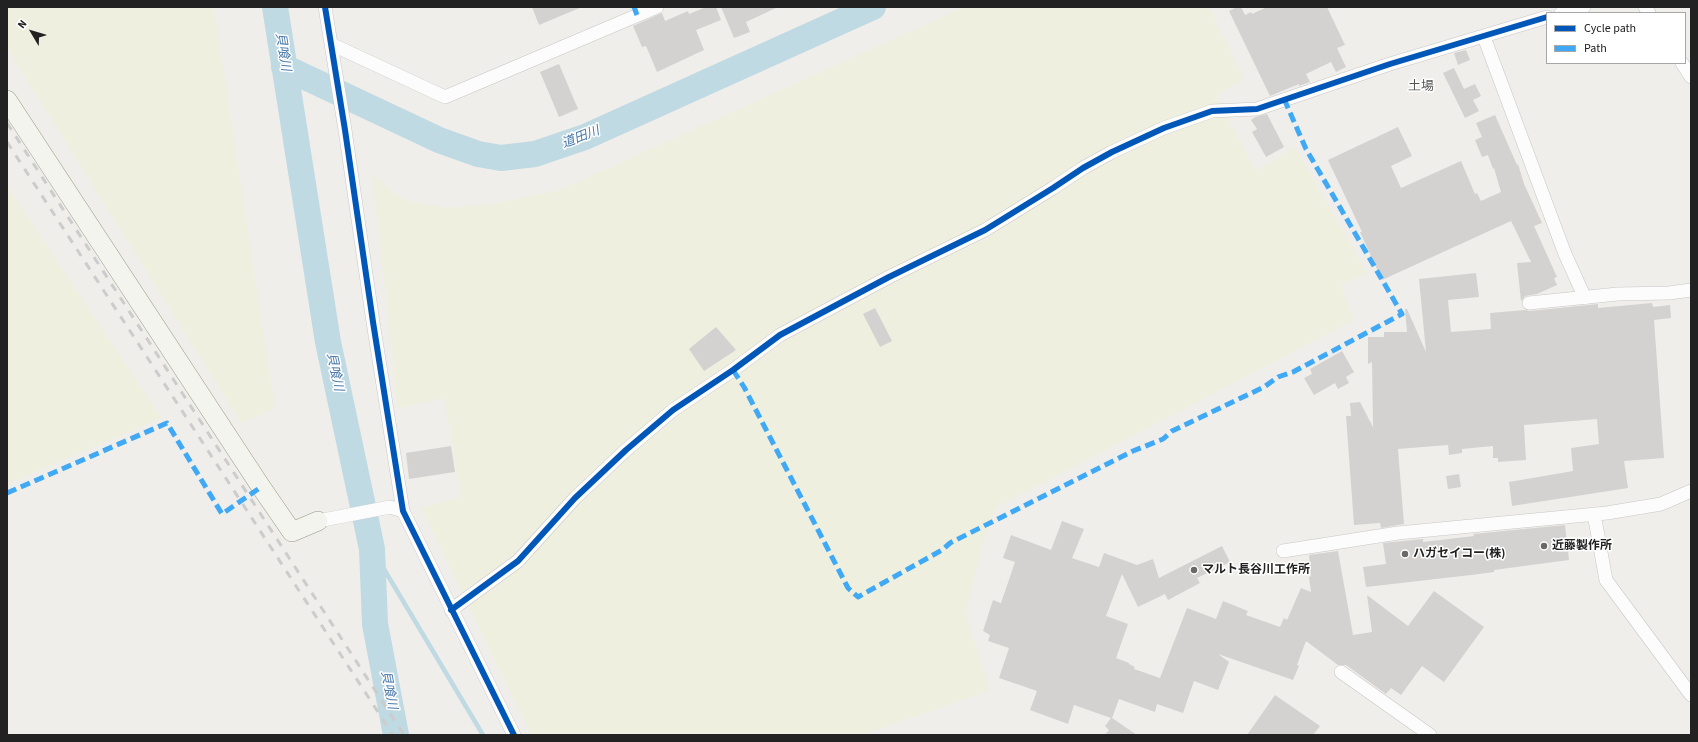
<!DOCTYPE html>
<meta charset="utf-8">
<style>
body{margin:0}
#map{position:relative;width:1698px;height:742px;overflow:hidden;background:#f0eeeb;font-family:"Source Sans 3",sans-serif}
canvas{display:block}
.frame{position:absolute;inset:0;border:8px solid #222;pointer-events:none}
.legend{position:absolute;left:1546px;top:12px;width:140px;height:52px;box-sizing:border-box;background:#fff;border:1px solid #a7a7a7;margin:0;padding:5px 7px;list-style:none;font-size:12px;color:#222}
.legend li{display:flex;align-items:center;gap:8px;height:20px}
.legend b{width:20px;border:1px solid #a7a7a7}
.north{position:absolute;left:12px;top:12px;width:40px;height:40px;-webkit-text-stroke:3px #fff;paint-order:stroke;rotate:308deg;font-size:11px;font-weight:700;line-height:16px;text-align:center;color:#222}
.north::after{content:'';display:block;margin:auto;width:14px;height:18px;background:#222;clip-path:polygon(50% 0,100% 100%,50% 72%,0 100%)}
</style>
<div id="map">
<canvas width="1698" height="742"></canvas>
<div class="frame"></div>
<ul class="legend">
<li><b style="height:5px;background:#0057b8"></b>Cycle path</li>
<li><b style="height:5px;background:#3fa9f5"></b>Path</li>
</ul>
<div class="north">N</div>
</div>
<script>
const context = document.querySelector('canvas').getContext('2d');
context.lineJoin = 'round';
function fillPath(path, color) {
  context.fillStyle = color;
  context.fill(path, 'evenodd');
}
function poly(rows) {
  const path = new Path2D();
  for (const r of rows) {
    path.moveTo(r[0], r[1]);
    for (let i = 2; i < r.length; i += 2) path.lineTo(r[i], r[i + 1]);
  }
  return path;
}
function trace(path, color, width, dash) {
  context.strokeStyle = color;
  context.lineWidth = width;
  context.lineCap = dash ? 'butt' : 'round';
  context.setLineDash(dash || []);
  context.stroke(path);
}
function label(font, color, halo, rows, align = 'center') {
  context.font = font + ' "Source Sans 3","Noto Sans JP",sans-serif';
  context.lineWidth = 3;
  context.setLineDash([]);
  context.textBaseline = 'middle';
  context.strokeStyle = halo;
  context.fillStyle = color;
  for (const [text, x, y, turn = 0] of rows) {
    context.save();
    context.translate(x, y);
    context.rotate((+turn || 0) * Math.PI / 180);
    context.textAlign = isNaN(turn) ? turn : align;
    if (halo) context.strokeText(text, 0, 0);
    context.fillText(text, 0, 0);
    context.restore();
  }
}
const farmland = poly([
 [9,7,214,7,275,408,241,423,7,48,7,8],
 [964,7,1209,7,1244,79,1216,96,1256,171,1295,147,1367,273,1341,285,1354,320,995,508,980,554,966,613,990,691,861,735,531,735,421,508,461,497,444,398,398,408,372,174,402,199,447,208,492,204,560,190],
 [7,185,162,418,7,484]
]);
const stream = poly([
 [372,549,483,735]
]);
const river = poly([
 [275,7,328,342,372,549,375,624,396,735],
 [284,67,439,140,478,154,501,158,535,154,585,137,873,7]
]);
const building = poly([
 [532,7,582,7,539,25],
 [706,7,716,7,721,20,696,30,704,50,657,72,646,46,642,47,633,26,662,13,665,21,688,11,689,14],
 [721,7,778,7,746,22,750,32,734,38],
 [1237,7,1241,7,1245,15,1251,12,1252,14,1267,7,1327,7,1345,45,1337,48,1346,67,1336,72,1331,62,1306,74,1310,82,1299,86,1299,84,1270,96,1229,11],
 [1466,50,1470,60,1458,65,1454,53],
 [559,64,578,109,559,117,540,72],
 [1454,68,1464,89,1475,84,1481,96,1473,100,1479,111,1465,118,1443,73],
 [1267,114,1284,147,1266,157,1252,132,1257,129,1251,120,1255,117],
 [1495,115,1517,165,1518,164,1524,184,1542,223,1534,226,1557,277,1554,278,1557,285,1537,294,1525,296,1521,301,1517,263,1531,262,1511,221,1382,280,1360,232,1362,232,1328,160,1398,127,1412,156,1391,166,1401,188,1461,161,1475,194,1477,193,1481,201,1501,192,1494,168,1493,169,1488,155,1482,157,1475,140,1482,137,1476,123],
 [1476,273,1479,297,1448,300,1451,332,1491,329,1490,313,1525,310,1530,311,1598,304,1598,308,1652,303,1653,307,1670,305,1671,318,1654,320,1664,458,1624,461,1628,488,1512,506,1509,482,1573,471,1571,448,1599,444,1597,419,1524,425,1526,460,1498,462,1498,458,1493,458,1493,446,1462,449,1462,453,1449,455,1448,445,1398,449,1404,524,1381,528,1380,523,1354,525,1346,416,1351,416,1350,403,1360,402,1373,427,1372,362,1368,364,1368,337,1384,337,1384,332,1407,332,1405,309,1407,309,1426,352,1419,279],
 [875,308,892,341,880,347,863,314],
 [716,327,736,350,704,371,689,349],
 [1342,351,1354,372,1346,377,1349,383,1338,389,1335,383,1314,395,1304,378,1312,374,1310,369],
 [451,446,455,472,409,479,406,453],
 [1459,474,1461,487,1448,489,1446,476],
 [1062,521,1084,529,1072,558,1099,567,1104,553,1137,565,1153,559,1159,578,1222,546,1230,562,1197,578,1200,583,1168,600,1165,594,1138,607,1122,574,1106,616,1128,624,1116,658,1129,663,1129,664,1135,667,1134,669,1160,678,1187,608,1216,619,1223,601,1248,611,1246,615,1280,627,1284,618,1287,620,1301,588,1311,592,1309,577,1311,576,1309,555,1338,551,1353,635,1372,632,1367,595,1408,626,1434,591,1484,627,1444,682,1422,666,1401,695,1391,688,1386,694,1346,665,1338,665,1306,641,1297,665,1299,666,1293,680,1218,654,1229,662,1218,690,1194,681,1183,713,1157,704,1155,712,1119,699,1112,718,1137,735,1105,735,1109,730,1105,726,1111,718,1074,705,1068,724,1030,710,1037,691,999,678,1009,648,988,641,990,635,983,631,993,600,1001,603,1015,562,1003,558,1011,535,1051,550],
 [1565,525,1569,560,1494,570,1494,572,1471,575,1366,587,1363,567,1386,564,1383,543,1423,539,1423,542,1474,536,1473,534],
 [1275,695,1320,726,1313,735,1247,735]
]);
const street = poly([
 [325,7,345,130,373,322,403,511,514,735],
 [1645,7,1649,13],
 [1561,13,1584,7],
 [1484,37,1565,254,1585,298],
 [331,44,445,97,657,7],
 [1682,63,1691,77],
 [1529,303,1618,294,1669,293,1691,290],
 [1594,514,1606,580,1691,695],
 [318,521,390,507,403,511],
 [1283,551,1398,533,1607,513,1661,504,1691,491],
 [451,610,518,561,575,498,626,450,673,410,733,370,780,335,889,277,985,230,1053,188,1083,168,1112,152,1164,128,1212,111,1257,109,1390,64,1547,17],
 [1341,672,1430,735]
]);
const secondary = poly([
 [7,100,261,487,292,532,318,521]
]);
const rail = poly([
 [7,123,404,735],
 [7,142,393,735]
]);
const quiet = poly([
 [634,7,637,15],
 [733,370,744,387,848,588,858,597,942,550,950,543,1133,451,1163,439,1172,431,1264,387,1278,377,1293,372,1402,314,1306,149,1285,101],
 [7,493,167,423,222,514,261,487]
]);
const cycleway = poly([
 [325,7,345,130,373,322,403,511,514,735],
 [451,610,518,561,575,498,626,450,673,410,733,370,780,335,889,277,985,230,1053,188,1083,168,1112,152,1164,128,1212,111,1257,109,1390,64,1547,17]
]);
const markers = [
 [1544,546,4,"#6a6968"],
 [1405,554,4,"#6a6968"],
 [1194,570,4,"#6a6968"]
];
const poiNames = [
 ["近藤製作所",1552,546],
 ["ハガセイコー(株)",1413,554],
 ["マルト長谷川工作所",1202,570]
];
const waterNames = [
 ["貝喰川",282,52,81],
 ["道田川",581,138,-21],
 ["貝喰川",334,372,78],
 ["貝喰川",388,690,79]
];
const neighbourhoodNames = [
 ["土場",1421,87]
];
fillPath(farmland, '#eeefdf');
trace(stream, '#bfdae2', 4.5);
trace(river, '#bfdae2', 26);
fillPath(building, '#d4d2d0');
trace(street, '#c7c6c5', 14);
trace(secondary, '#989a82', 20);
trace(street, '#fdfcfc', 13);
trace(secondary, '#f3f4ed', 19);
trace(rail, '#ccc', 3, [8, 8]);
trace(quiet, '#3fa9f5', 5, [10, 5]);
trace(cycleway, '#0057b8', 6);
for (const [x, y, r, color] of markers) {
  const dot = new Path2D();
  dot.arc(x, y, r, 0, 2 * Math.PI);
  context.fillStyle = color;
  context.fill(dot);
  trace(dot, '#fff', 1.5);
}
label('bold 12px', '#222', '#fff', poiNames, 'left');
label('italic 13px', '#4b79aa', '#fff', waterNames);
label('13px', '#555', '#fff', neighbourhoodNames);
</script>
